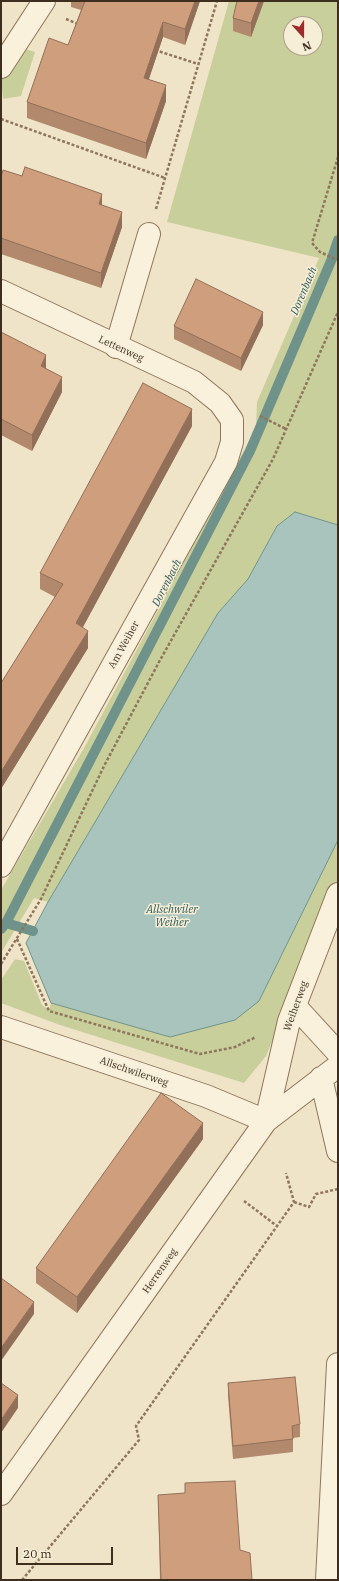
<!DOCTYPE html>
<style>
body{margin:0}
#map{position:relative;width:339px;height:1581px;overflow:hidden;background:#f0e4c8;font-family:"IBM Plex Serif",serif}
canvas{display:block}
.frame{position:absolute;inset:0;border:2px solid #3d2e20;pointer-events:none}
.north{position:absolute;left:283px;top:16px;width:40px;height:40px;box-sizing:border-box;background:#f7eed8;border:1px solid #ada18e;border-radius:50%;rotate:159deg;font-size:11px;font-weight:700;line-height:16px;text-align:center;color:#3d2e20}
.north::after{content:'';display:block;margin:auto;width:14px;height:18px;background:#9e2a2b;clip-path:polygon(50% 0,100% 100%,50% 72%,0 100%)}
.scale{position:absolute;left:16px;top:1547px;width:97px;height:18px;box-sizing:border-box;border:2px solid #3d2e20;border-top:0;padding-left:5px;font-size:12px;line-height:14px;white-space:nowrap;color:#3d2e20;-webkit-text-stroke:3px #f7eed8;paint-order:stroke}
</style>
<div id="map">
<canvas width="339" height="1581"></canvas>
<div class="frame"></div>
<div class="north">N</div>
<div class="scale">20 m</div>
</div>
<script>
const context = document.querySelector('canvas').getContext('2d');
context.lineJoin = 'round';
function fillPath(path, color) {
  context.fillStyle = color;
  context.fill(path, 'evenodd');
}
function poly(rows) {
  const path = new Path2D();
  for (const r of rows) {
    path.moveTo(r[0], r[1]);
    for (let i = 2; i < r.length; i += 2) path.lineTo(r[i], r[i + 1]);
  }
  return path;
}
function trace(path, color, width, dash) {
  context.strokeStyle = color;
  context.lineWidth = width;
  context.lineCap = dash ? 'butt' : 'round';
  context.setLineDash(dash || []);
  context.stroke(path);
}
function label(font, color, halo, rows, align = 'center') {
  context.font = font + ' "IBM Plex Serif",serif';
  context.lineWidth = 3;
  context.setLineDash([]);
  context.textBaseline = 'middle';
  context.strokeStyle = halo;
  context.fillStyle = color;
  for (const [text, x, y, turn = 0] of rows) {
    context.save();
    context.translate(x, y);
    context.rotate((+turn || 0) * Math.PI / 180);
    context.textAlign = isNaN(turn) ? turn : align;
    if (halo) context.strokeText(text, 0, 0);
    context.fillText(text, 0, 0);
    context.restore();
  }
}
const green = poly([
 [229,1,338,1,338,525,295,512,277,526,248,579,218,613,48,902,34,898,1,953,1,890,84,748,256,428,257,402,319,258,167,222],
 [291,24,315,24,315,48,291,48],
 [20,47,35,52,21,96,3,99,1,77],
 [338,840,338,888,266,1056,244,1083,60,1025,1,1003,1,980,15,959,24,961,42,1005,49,1010,51,1003,170,1037,259,1001]
]);
const water = poly([
 [295,512,338,525,338,840,259,1001,235,1020,170,1037,51,1003,26,943,48,902,218,613,248,579,277,526,295,512]
]);
const stream = poly([
 [6,923,33,931],
 [1,929,6,923,250,451,331,261,338,240]
]);
const path = poly([
 [66,19,78,24],
 [155,50,198,64],
 [1,119,165,178],
 [338,157,312,243,320,252,338,260],
 [156,209,217,1],
 [260,416,286,429],
 [17,939,49,1011,200,1054,235,1047,256,1037],
 [1,964,41,899,104,766,159,662,273,459,338,312],
 [244,1201,277,1226],
 [294,1202,309,1207,316,1194,338,1189],
 [22,1580,139,1440,136,1426,294,1202,286,1173]
]);
const minor = poly([
 [1,67,44,1],
 [1,291,194,382,220,403,232,420,232,442,226,462,1,866],
 [116,347,149,234],
 [295,1006,338,1053],
 [1,1027,206,1096,266,1121],
 [321,1078,338,1151],
 [266,1121,289,1021,338,894],
 [1,1494,266,1121,338,1066],
 [327,1580,338,1364]
]);
const wall = poly([
 [71,1,200,1,185,45,163,37,149,79,166,101,146,159,27,118,27,102,68,45,81,10,71,7],
 [264,1,251,37,233,31,233,18],
 [1,177,102,205,122,227,101,288,1,254],
 [263,325,241,371,174,339,174,326],
 [1,332,46,368,62,392,32,451,1,435],
 [192,426,82,628,88,648,1,789,1,683,55,597,40,589,40,573],
 [203,1139,77,1313,36,1283,36,1268],
 [228,1383,300,1424,300,1437,293,1438,293,1452,233,1459,228,1396],
 [158,1495,240,1550,252,1580,160,1580]
]);
const shadedWall = poly([
 [195,1,200,1,185,45,185,29],
 [259,1,264,1,251,37,251,23],
 [163,22,163,37,144,93,144,78],
 [166,85,166,101,146,159,146,143],
 [102,194,102,210,99,204],
 [122,212,122,227,101,288,101,273],
 [263,312,263,325,241,371,241,358],
 [46,355,46,370,41,366],
 [62,377,62,392,32,451,32,435],
 [192,409,192,426,76,640,76,623],
 [88,631,88,648,1,789,1,772],
 [203,1123,203,1139,77,1313,77,1297],
 [34,1302,34,1314,1,1361,1,1348],
 [18,1395,18,1408,1,1433,1,1420]
]);
const building = poly([
 [85,1,195,1,185,29,163,22,144,78,166,85,146,143,27,102,49,38,68,45,85,1],
 [237,1,259,1,251,23,233,18,237,1],
 [25,167,102,194,99,204,122,212,101,273,1,238,1,177,3,170,22,176,25,167],
 [196,279,263,312,241,358,174,326,196,279],
 [1,332,46,355,41,366,62,377,32,435,1,419,1,332],
 [143,383,192,409,76,623,88,631,1,772,1,683,63,584,40,573,143,383],
 [161,1093,203,1123,77,1297,36,1268,161,1093],
 [1,1278,34,1302,1,1348,1,1278],
 [295,1377,300,1424,292,1426,293,1439,233,1446,228,1383,295,1377],
 [1,1383,18,1395,1,1420,1,1383],
 [235,1481,240,1550,250,1553,252,1580,161,1580,158,1495,185,1493,185,1483,235,1481]
]);
const streetNames = [
 ["Lettenweg",121,349,25],
 ["Am Weiher",124,645,-61],
 ["Weiherweg",296,1006,-70],
 ["Allschwilerweg",134,1072,19],
 ["Herrenweg",160,1271,-55]
];
const waterNames = [
 ["Dorenbach",304,291,-67],
 ["Dorenbach",167,583,-63],
 ["Allschwiler",172,910],
 ["Weiher",172,923]
];
fillPath(green, '#c9cf9b');
fillPath(water, '#a9c4bc');
trace(water, '#6f938a', 1);
trace(stream, '#6f938a', 10);
trace(minor, '#8d765c', 24);
trace(path, '#8d765c', 2.5, [3, 2]);
trace(minor, '#faf1dc', 22);
fillPath(wall, '#b2896c');
fillPath(shadedWall, '#916f58');
fillPath(building, '#cf9f7d');
trace(building, '#916f58', 1);
label('10px', '#3d2e20', '#f7eed8', streetNames);
label('italic 11px', '#2f5d5a', '#f7eed8', waterNames);
</script>
